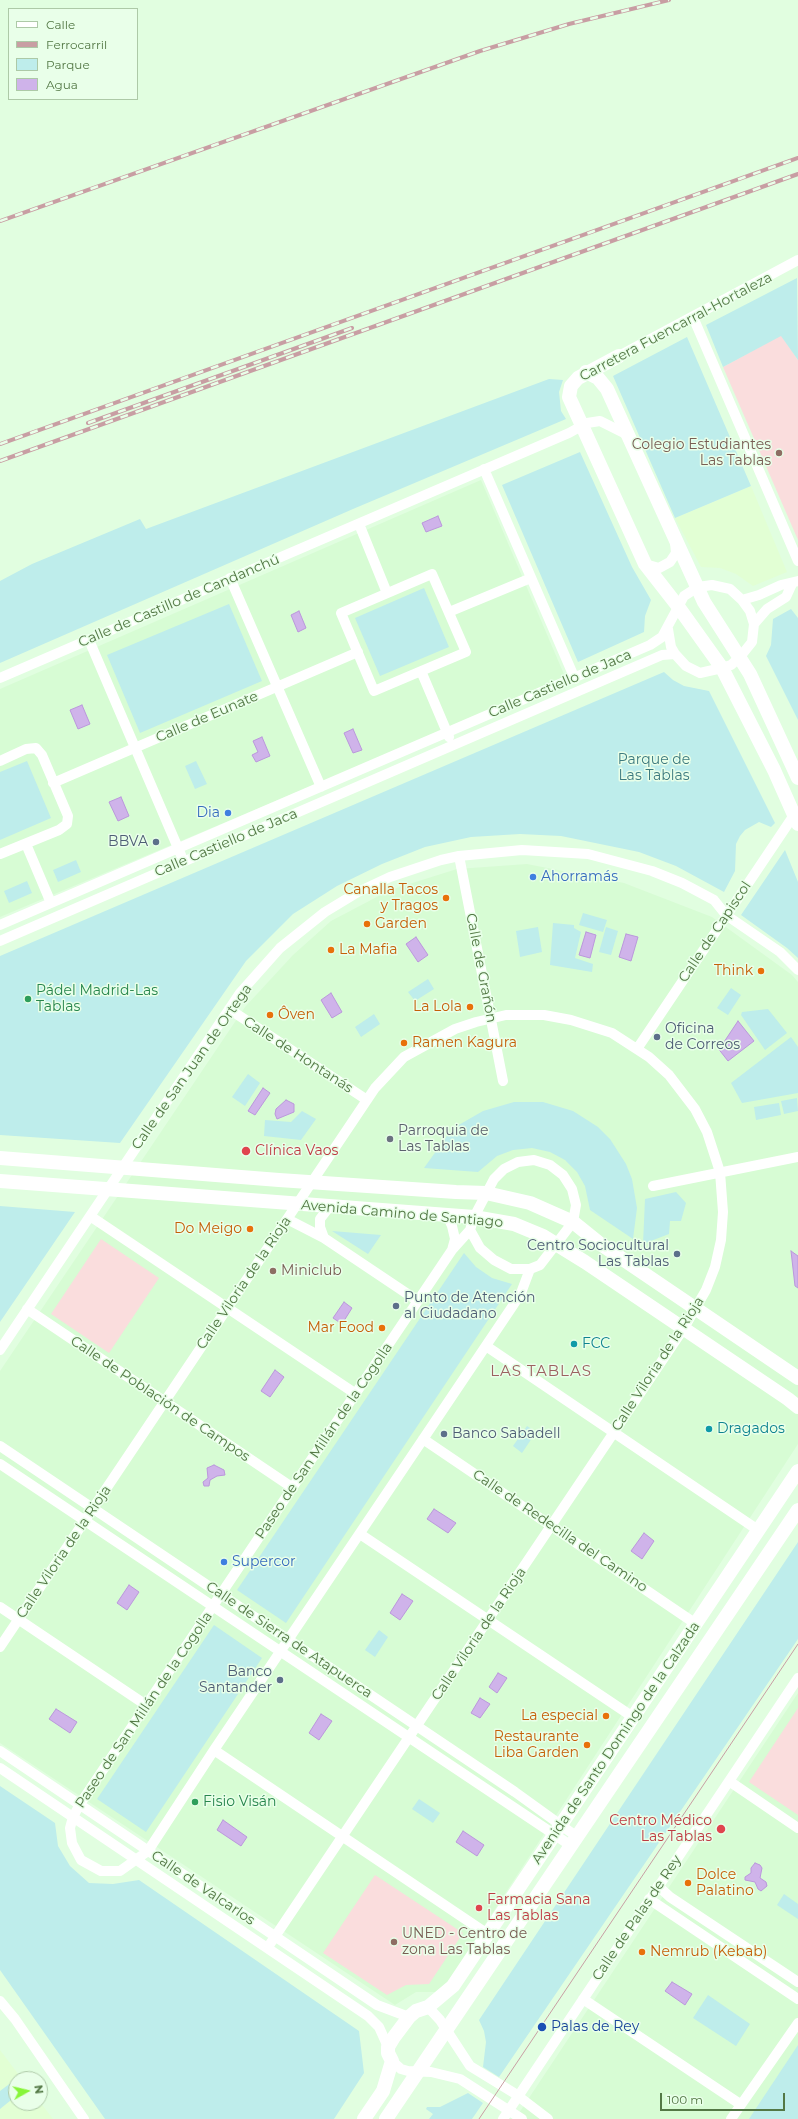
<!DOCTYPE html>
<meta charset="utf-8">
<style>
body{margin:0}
#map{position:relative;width:798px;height:2119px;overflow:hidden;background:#e1fee0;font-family:Montserrat,sans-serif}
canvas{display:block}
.legend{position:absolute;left:8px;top:8px;width:130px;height:92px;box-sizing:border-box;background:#e9ffe9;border:1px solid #adc9a7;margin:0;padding:5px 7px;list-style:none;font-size:12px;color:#537845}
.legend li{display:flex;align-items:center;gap:8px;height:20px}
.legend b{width:20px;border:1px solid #adc9a7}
.north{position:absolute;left:8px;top:2071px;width:40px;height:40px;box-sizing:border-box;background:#e9ffe9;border:1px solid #adc9a7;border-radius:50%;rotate:82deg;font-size:11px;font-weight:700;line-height:16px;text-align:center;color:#537845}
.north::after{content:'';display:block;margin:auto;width:14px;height:18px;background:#87f539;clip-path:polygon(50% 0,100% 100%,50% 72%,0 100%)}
.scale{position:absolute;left:660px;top:2093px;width:125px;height:18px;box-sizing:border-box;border:2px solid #537845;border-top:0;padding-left:5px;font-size:12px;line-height:14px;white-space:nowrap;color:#537845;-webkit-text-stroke:3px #e9ffe9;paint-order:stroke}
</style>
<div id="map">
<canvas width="798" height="2119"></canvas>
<ul class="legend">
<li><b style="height:5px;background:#fff"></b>Calle</li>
<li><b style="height:5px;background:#c89ea3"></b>Ferrocarril</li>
<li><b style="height:11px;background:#beedeb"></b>Parque</li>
<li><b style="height:11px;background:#cfb3ea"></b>Agua</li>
</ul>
<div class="north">N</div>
<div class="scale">100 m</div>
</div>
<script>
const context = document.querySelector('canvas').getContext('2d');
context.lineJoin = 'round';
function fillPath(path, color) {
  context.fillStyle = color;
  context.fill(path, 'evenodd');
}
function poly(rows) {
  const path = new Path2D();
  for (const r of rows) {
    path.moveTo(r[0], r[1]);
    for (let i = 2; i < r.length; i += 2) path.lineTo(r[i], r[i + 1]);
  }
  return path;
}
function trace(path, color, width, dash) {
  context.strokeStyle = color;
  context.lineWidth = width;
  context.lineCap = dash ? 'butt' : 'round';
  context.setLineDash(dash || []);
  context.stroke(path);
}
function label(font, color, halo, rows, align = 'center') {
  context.font = font + ' Montserrat,sans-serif';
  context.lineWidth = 3;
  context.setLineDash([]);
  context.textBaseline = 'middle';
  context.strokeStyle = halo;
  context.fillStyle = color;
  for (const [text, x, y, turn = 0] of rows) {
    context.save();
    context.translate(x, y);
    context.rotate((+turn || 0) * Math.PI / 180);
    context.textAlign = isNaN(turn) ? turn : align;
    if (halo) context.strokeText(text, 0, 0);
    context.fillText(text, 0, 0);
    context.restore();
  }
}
const residential = poly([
 [481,480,566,679,0,917,0,689],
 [527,864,624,883,712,917,792,975,798,982,798,1444,441,1992,416,1992,395,2005,0,1743,0,1371,245,1007,293,955,331,921,390,890,457,869],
 [798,1693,798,2119,515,2119]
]);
const commercial = poly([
 [751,486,787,572,753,586,736,574,720,568,701,567,675,518],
 [0,2050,22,2079,16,2079,16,2103,40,2102,53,2119,0,2119]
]);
const education = poly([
 [781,335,798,360,798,540,723,367],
 [101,1239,159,1278,109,1353,51,1314],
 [798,1708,798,1815,749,1782],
 [375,1875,463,1933,429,1984,406,1985,387,1995,323,1953]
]);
const green = poly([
 [797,278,798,360,781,336,723,367,706,325],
 [687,337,751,486,675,518,613,376],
 [549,379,563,380,559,392,561,411,566,419,353,509,0,663,0,581,32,564,140,519,146,529],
 [580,452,632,567,651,600,645,616,644,632,578,662,502,485],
 [424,588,449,647,380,676,355,618],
 [229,604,262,681,140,733,107,655],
 [791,609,798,618,798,720,766,656,771,645,773,619],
 [664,672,673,680,684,686,709,691,775,823,771,827,759,822,745,830,740,836,736,844,735,871,724,892,676,866,639,852,561,836,520,834,471,837,425,847,382,864,337,886,293,914,246,961,120,1143,0,1135,0,956],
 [27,761,51,818,0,840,0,772],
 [196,761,207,784,195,789,185,766],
 [785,850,798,882,798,958,787,948,741,915],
 [76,860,81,872,58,882,53,870],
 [27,881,32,893,9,903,4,891],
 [583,913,607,920,603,932,579,925],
 [553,923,574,925,574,928,581,932,575,958,593,964,592,972,550,965],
 [538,927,542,952,520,957,516,931],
 [606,927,618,931,611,955,599,952],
 [428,979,434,989,415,1001,408,992],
 [731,988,741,995,728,1015,717,1008],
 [768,1009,787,1033,765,1050,741,1015,742,1012],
 [374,1014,380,1024,361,1037,355,1027],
 [791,1037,798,1047,798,1093,742,1103,731,1083],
 [248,1074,260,1083,245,1106,232,1097],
 [797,1098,798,1111,784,1114,781,1101],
 [514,1102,543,1102,573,1111,598,1127,610,1139,626,1164,632,1179,637,1208,633,1239,590,1210,585,1186,577,1172,565,1160,550,1152,532,1148,513,1150,497,1156,478,1172,424,1168,447,1136,457,1126,483,1111],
 [779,1103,781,1115,756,1120,754,1107],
 [302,1111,316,1119,301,1140,264,1136,265,1120,291,1122],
 [676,1192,686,1203,681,1221,670,1221,669,1234,643,1244,645,1199],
 [0,1206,75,1212,0,1322],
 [332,1231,381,1235,368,1254],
 [464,1253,476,1267,492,1278,512,1284,286,1623,237,1590],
 [527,1426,536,1432,522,1453,513,1446],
 [798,1542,798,1639,499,2077,483,2067,486,2042,484,2031,479,2020],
 [214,1625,262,1658,146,1832,97,1799],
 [379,1630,388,1637,375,1657,365,1650],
 [0,1786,55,1823,58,1846,70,1866,89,1883,113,1884,139,1880,359,2031,364,2073,334,2119,105,2119,0,1970],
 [419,1799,440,1813,433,1823,412,1809],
 [784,1894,798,1904,798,1919,777,1905],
 [708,1995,750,2024,736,2046,693,2018],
 [798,2045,798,2119,749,2119],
 [20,2076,22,2079,16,2079,16,2096,0,2109,0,2091],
 [468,2093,483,2103,472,2119,429,2119,433,2114,426,2109,427,2107,440,2107]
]);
const water = poly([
 [438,516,442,526,426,532,422,523,438,516],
 [299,611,306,628,298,632,291,615,299,611],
 [82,705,90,724,78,729,70,710,82,705],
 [353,729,362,750,353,753,344,733,353,729],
 [262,737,270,756,256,762,252,755,258,752,253,741,262,737],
 [121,797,129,816,118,821,109,802,121,797],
 [586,932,596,935,590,958,579,955,586,932],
 [626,934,638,937,631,961,619,957,626,934],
 [416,937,428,955,418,962,406,944,416,937],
 [331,993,342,1012,332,1018,321,1000,331,993],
 [738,1021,754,1041,728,1061,717,1047,724,1042,738,1021],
 [263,1088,270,1093,255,1115,248,1111,263,1088],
 [286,1100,294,1104,294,1112,277,1119,275,1114,276,1109,286,1100],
 [791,1251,798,1256,798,1288,795,1286,791,1251],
 [344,1302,352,1308,342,1324,333,1318,344,1302],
 [275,1370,284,1377,270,1397,261,1391,275,1370],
 [214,1465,224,1470,225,1475,217,1476,210,1480,209,1486,204,1486,203,1482,208,1478,207,1468,214,1465],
 [434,1509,456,1523,448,1533,427,1519,434,1509],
 [644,1533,654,1541,642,1559,631,1551,644,1533],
 [129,1585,139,1592,127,1610,117,1603,129,1585],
 [402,1594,413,1601,400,1620,390,1613,402,1594],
 [498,1673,507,1678,497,1693,489,1687,498,1673],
 [480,1698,490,1704,480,1718,471,1713,480,1698],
 [56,1709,77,1722,70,1733,49,1719,56,1709],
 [321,1714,332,1721,319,1740,309,1733,321,1714],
 [223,1820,247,1837,241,1846,217,1830,223,1820],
 [463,1831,484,1845,477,1856,456,1842,463,1831],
 [755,1863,760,1865,762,1868,760,1878,766,1882,767,1886,761,1891,758,1889,755,1882,745,1880,745,1877,751,1873,751,1868,755,1863],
 [672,1982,692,1994,685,2005,665,1991,672,1982]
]);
const street = poly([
 [693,317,798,561],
 [619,356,798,260],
 [484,469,575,679],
 [359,524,387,593],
 [645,564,659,568,670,562,676,553,675,542],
 [432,574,466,652,374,691,341,613,432,574],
 [230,578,321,787],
 [742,600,759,595,781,585,798,581],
 [449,612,531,578],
 [754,624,767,609,786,597,792,584],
 [89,640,181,855],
 [421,671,449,737],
 [0,678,569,433,587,423,600,421,628,435],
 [0,761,26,749,36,748,42,755,68,816,67,824,59,830,0,854],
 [53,783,358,652],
 [26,844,51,903],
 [459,856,503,1081],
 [0,925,650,645,662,637,684,596,698,587,712,585,730,589,742,600,750,611,754,624,752,642,740,657,731,665,722,668,700,673,686,666,675,654,671,647,668,629],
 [0,941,662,655,675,654],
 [229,1009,367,1100],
 [637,1049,794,815],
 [653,1186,798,1157],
 [447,1215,452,1226,455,1239,452,1250],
 [90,1216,356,1394],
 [287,1219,324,1238,418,1301],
 [470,1230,480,1248,494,1260,511,1269,530,1269,540,1265,573,1222,576,1205,572,1189,563,1175,550,1165,534,1160,518,1162,504,1169,494,1179,474,1217,470,1230,452,1250,80,1804,73,1817,70,1828,72,1843,81,1860,101,1871,120,1871,148,1851,214,1750,512,1307,521,1293,530,1269],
 [324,1238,320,1227,320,1219,330,1206],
 [27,1309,293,1488],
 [486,1346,758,1530],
 [0,1350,240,993,280,948,325,912,358,892,390,877,441,860,459,856,522,850,588,854,652,871,682,883,714,900,726,915,780,952,798,970],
 [423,1439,696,1624],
 [0,1446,515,1792,576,1836],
 [0,1464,570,1845],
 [360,1534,633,1717],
 [0,1607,146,1705],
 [0,1647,375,1088,404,1057,455,1029,476,1022,506,1015,544,1015,571,1020,612,1033,649,1057,669,1075,695,1109,707,1132,720,1172,723,1212,721,1240,715,1267,706,1290,684,1328,268,1947],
 [214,1750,489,1935],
 [0,1751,377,2005,409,2017],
 [0,1768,368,2016,379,2027,388,2047],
 [729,1781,798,1828],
 [658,1886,670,1897,798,1982],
 [649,1899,798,1999],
 [583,1999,740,2104],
 [0,2001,15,2019,84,2119],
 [428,2007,440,2020,470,2066,514,2093,548,2119],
 [392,2061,401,2069,408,2071,431,2072,460,2079,522,2119],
 [503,2119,798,1678],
 [731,2119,798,2023]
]);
const secondary = poly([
 [619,356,578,378,571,386,569,397,645,564,677,605,722,668,774,770,798,824],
 [586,372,598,378,607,389,704,602,750,674,798,778],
 [0,1158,279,1180,456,1192,486,1193,530,1203,573,1222,599,1243,798,1378],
 [0,1181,474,1217,514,1224,543,1236,585,1262,788,1399,798,1407],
 [364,2119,383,2091,392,2061,388,2053,388,2047,394,2037,409,2017,416,2011,428,2007,453,1986,798,1471],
 [386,2119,798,1510]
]);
const tram = poly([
 [479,2119,798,1644]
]);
const rail = poly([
 [0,221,480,51,569,24,669,0],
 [88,423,352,328],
 [0,444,798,158],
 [0,461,798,174]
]);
const markers = [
 [779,453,4,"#8d6e63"],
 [228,813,4,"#3f7fe0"],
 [156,842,4,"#5c6f8a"],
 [533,877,4,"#3f7fe0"],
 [446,898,4,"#e8710a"],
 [367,924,4,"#e8710a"],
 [331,950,4,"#e8710a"],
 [761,971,4,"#e8710a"],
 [28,999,4,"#2e9e5b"],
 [470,1007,4,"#e8710a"],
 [270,1015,4,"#e8710a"],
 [657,1037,4,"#5c6f8a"],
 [404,1043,4,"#e8710a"],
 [390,1139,4,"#6b7280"],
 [246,1151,5,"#e0444e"],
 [250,1229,4,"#e8710a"],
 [677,1254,4,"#5c6f8a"],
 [273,1271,4,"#8d6e63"],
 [396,1306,4,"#5c6f8a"],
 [382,1328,4,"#e8710a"],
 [574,1344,4,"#0f9aa8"],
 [709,1429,4,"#0f9aa8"],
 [444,1434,4,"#5c6f8a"],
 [224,1562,4,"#3f7fe0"],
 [280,1680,4,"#5c6f8a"],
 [606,1716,4,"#e8710a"],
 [587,1745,4,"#e8710a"],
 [195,1802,4,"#2e9e5b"],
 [721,1829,5,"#e0444e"],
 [688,1883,4,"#e8710a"],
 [479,1908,4,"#e0444e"],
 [394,1942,4,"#8d6e63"],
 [642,1952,4,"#e8710a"],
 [542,2027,5,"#1a4fb4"]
];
const streetNames = [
 ["Carretera Fuencarral-Hortaleza",676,327,-28],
 ["Calle de Castillo de Candanchú",179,601,-23],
 ["Calle Castiello de Jaca",560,684,-23],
 ["Calle de Eunate",207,717,-23],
 ["Calle Castiello de Jaca",226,843,-23],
 ["Calle de Capiscol",715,932,-56],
 ["Calle de Grañón",481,968,79],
 ["Calle de Hontanás",298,1055,33],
 ["Calle de San Juan de Ortega",192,1067,-55],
 ["Avenida Camino de Santiago",402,1214,5],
 ["Calle Viloria de la Rioja",244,1283,-56],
 ["Calle Viloria de la Rioja",658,1364,-57],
 ["Calle de Población de Campos",160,1399,34],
 ["Paseo de San Millán de la Cogolla",324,1441,-56],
 ["Calle de Redecilla del Camino",560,1531,34],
 ["Calle Viloria de la Rioja",64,1552,-56],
 ["Calle Viloria de la Rioja",479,1634,-56],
 ["Calle de Sierra de Atapuerca",289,1640,34],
 ["Paseo de San Millán de la Cogolla",144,1710,-56],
 ["Avenida de Santo Domingo de la Calzada",616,1743,-56],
 ["Calle de Valcarlos",203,1888,34],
 ["Calle de Palas de Rey",637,1918,-56]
];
const educationNames = [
 ["Colegio Estudiantes",771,445,"right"],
 ["Las Tablas",771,461,"right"],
 ["Miniclub",281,1271],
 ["UNED - Centro de",402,1934],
 ["zona Las Tablas",402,1950]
];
const parkNames = [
 ["Parque de",654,760],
 ["Las Tablas",654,776]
];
const shopNames = [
 ["Dia",220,813,"right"],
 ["Ahorramás",541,877],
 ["Supercor",232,1562]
];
const serviceNames = [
 ["BBVA",148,842],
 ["Oficina",665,1029,"left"],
 ["de Correos",665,1045,"left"],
 ["Centro Sociocultural",669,1246],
 ["Las Tablas",669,1262],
 ["Punto de Atención",404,1298,"left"],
 ["al Ciudadano",404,1314,"left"],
 ["Banco Sabadell",452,1434,"left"],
 ["Banco",272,1672],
 ["Santander",272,1688]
];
const foodNames = [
 ["Canalla Tacos",438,890],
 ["y Tragos",438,906],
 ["Garden",375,924,"left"],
 ["La Mafia",339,950,"left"],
 ["Think",753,971],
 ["La Lola",462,1007],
 ["Ôven",278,1015,"left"],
 ["Ramen Kagura",412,1043,"left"],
 ["Do Meigo",242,1229],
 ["Mar Food",374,1328],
 ["La especial",598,1716],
 ["Restaurante",579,1737],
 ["Liba Garden",579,1753],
 ["Dolce",696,1875,"left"],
 ["Palatino",696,1891,"left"],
 ["Nemrub (Kebab)",650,1952,"left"]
];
const leisureNames = [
 ["Pádel Madrid-Las",36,991],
 ["Tablas",36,1007],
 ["Fisio Visán",203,1802]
];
const worshipNames = [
 ["Parroquia de",398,1131],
 ["Las Tablas",398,1147]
];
const healthNames = [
 ["Clínica Vaos",255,1151],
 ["Centro Médico",712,1821,"right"],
 ["Las Tablas",712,1837,"right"],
 ["Farmacia Sana",487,1900],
 ["Las Tablas",487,1916]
];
const cultureNames = [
 ["FCC",582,1344],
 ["Dragados",717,1429]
];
const transitNames = [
 ["Palas de Rey",551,2027]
];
const neighbourhoodNames = [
 ["LAS TABLAS",541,1372]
];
fillPath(residential, '#d7fcd4');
fillPath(commercial, '#e2ffd4');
fillPath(education, '#fadddd');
fillPath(green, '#beedeb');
fillPath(water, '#cfb3ea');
trace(water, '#bb98dc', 1);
trace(street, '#fff', 10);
trace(secondary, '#fff', 14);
trace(tram, '#c89ea3', 1);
trace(rail, '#c89ea3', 4);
trace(rail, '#e9ffe9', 2.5, [8]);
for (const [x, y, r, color] of markers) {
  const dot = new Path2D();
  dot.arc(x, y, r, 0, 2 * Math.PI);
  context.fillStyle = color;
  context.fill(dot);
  trace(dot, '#e9ffe9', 1.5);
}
label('14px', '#537845', '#e9ffe9', streetNames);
label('14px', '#785e54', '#e9ffe9', educationNames, 'left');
label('14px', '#3c7a7f', '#e9ffe9', parkNames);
label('14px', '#366cbe', '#e9ffe9', shopNames, 'left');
label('14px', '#4e5e75', '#e9ffe9', serviceNames, 'right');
label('14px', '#c56008', '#e9ffe9', foodNames, 'right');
label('14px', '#27864d', '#e9ffe9', leisureNames, 'left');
label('14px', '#5b616d', '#e9ffe9', worshipNames, 'left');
label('14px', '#be3a42', '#e9ffe9', healthNames, 'left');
label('14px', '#0d838f', '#e9ffe9', cultureNames, 'left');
label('14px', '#164399', '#e9ffe9', transitNames, 'left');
context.letterSpacing = '1px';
label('15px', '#9c6160', '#e9ffe9', neighbourhoodNames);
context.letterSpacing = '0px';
</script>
